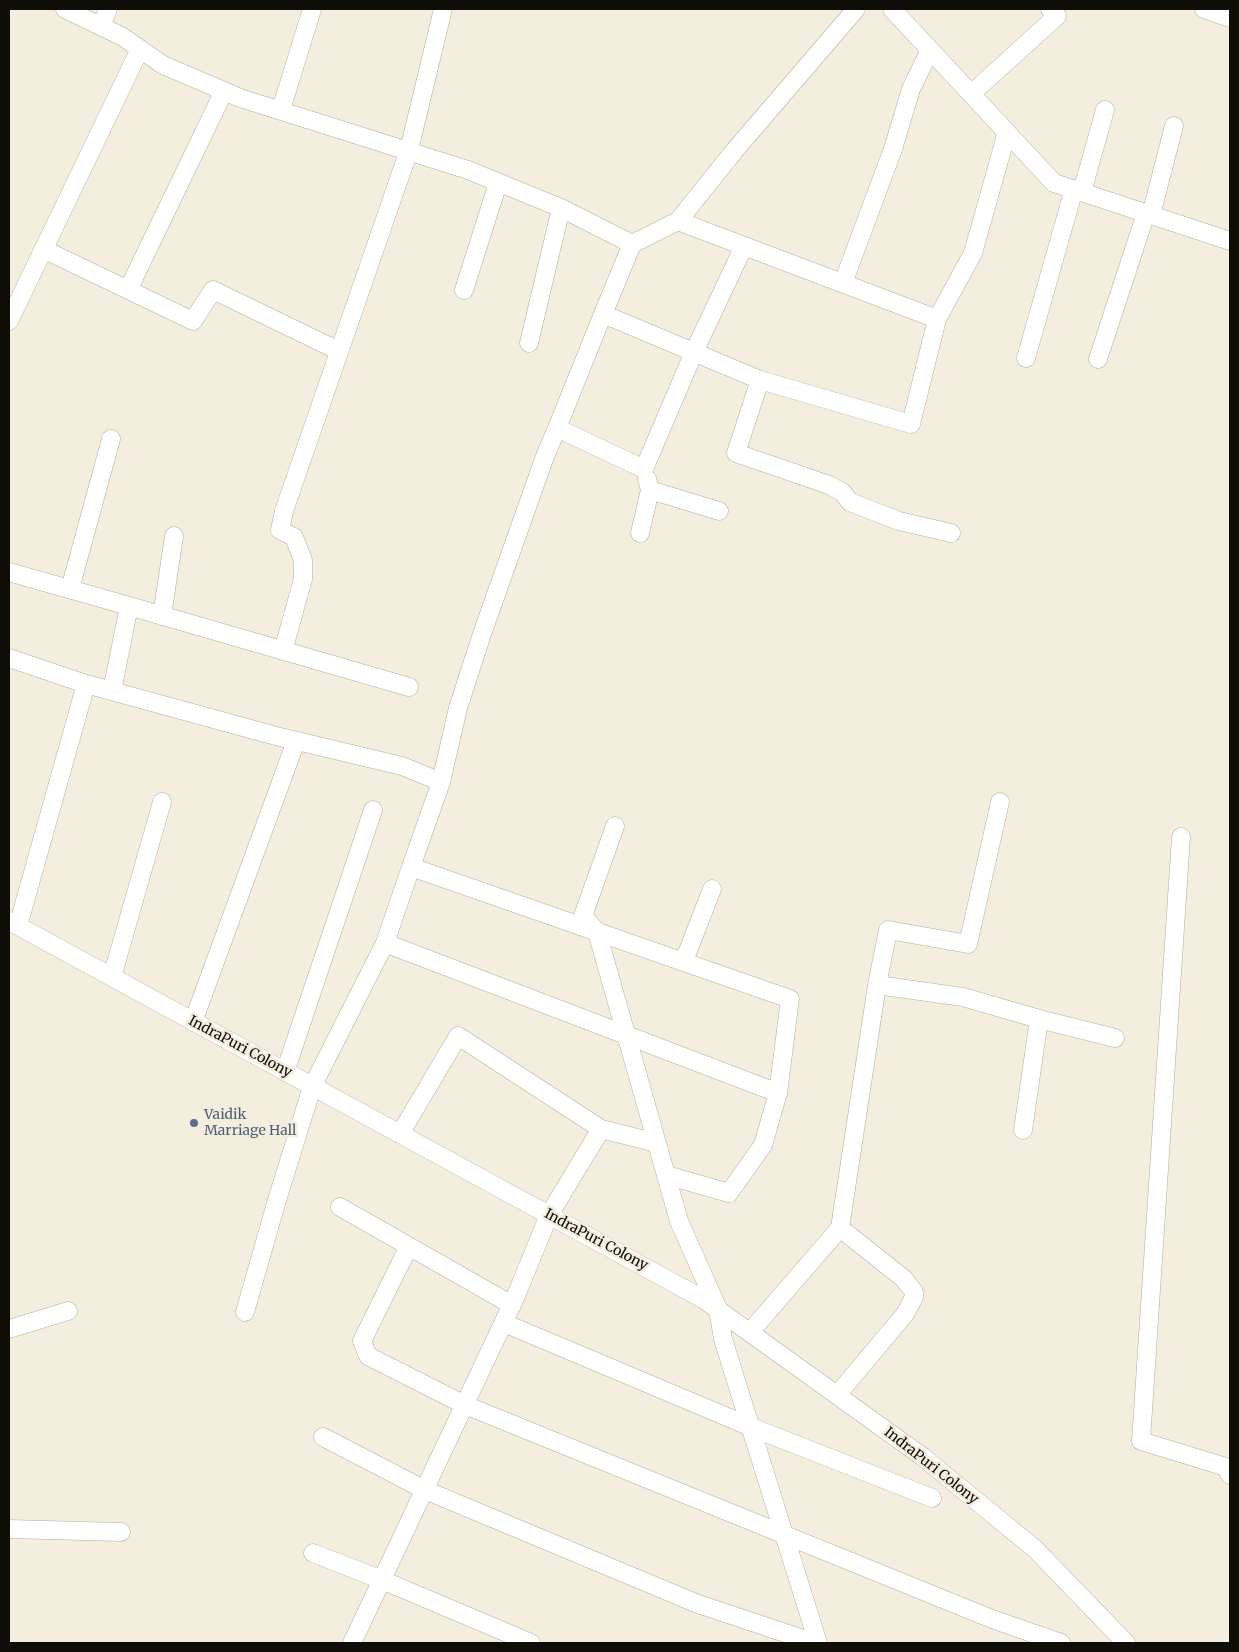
<!DOCTYPE html>
<style>
body{margin:0}
#map{position:relative;width:1239px;height:1652px;overflow:hidden;background:#f4eede;font-family:Merriweather,serif}
canvas{display:block}
.frame{position:absolute;inset:0;border:10px solid #0f0d08;pointer-events:none}
</style>
<div id="map">
<canvas width="1239" height="1652"></canvas>
<div class="frame"></div>
</div>
<script>
const context = document.querySelector('canvas').getContext('2d');
context.lineJoin = 'round';
function poly(rows) {
  const path = new Path2D();
  for (const r of rows) {
    path.moveTo(r[0], r[1]);
    for (let i = 2; i < r.length; i += 2) path.lineTo(r[i], r[i + 1]);
  }
  return path;
}
function trace(path, color, width, dash) {
  context.strokeStyle = color;
  context.lineWidth = width;
  context.lineCap = dash ? 'butt' : 'round';
  context.setLineDash(dash || []);
  context.stroke(path);
}
function label(font, color, halo, rows, align = 'center') {
  context.font = font + ' Merriweather,serif';
  context.lineWidth = 5;
  context.setLineDash([]);
  context.textBaseline = 'middle';
  context.strokeStyle = halo;
  context.fillStyle = color;
  for (const [text, x, y, turn = 0] of rows) {
    context.save();
    context.translate(x, y);
    context.rotate((+turn || 0) * Math.PI / 180);
    context.textAlign = isNaN(turn) ? turn : align;
    if (halo) context.strokeText(text, 0, 0);
    context.fillText(text, 0, 0);
    context.restore();
  }
}
const minor = poly([
 [65,9,123,37,163,65,224,91,240,98,468,170,561,208,632,244,678,221,937,319,973,253,1007,132],
 [892,9,1054,183,1230,241],
 [1204,9,1230,18],
 [101,26,108,9],
 [971,94,1057,16,1050,9],
 [281,110,312,9],
 [1082,192,1105,110],
 [1151,215,1174,126],
 [678,221,735,150,856,9],
 [632,244,603,314,760,380,911,424,937,319],
 [43,249,193,321,213,290,339,351],
 [843,283,893,149,911,89,930,50],
 [128,290,224,91],
 [464,290,498,183],
 [9,321,140,49],
 [529,343,561,208],
 [1026,358,1074,189],
 [1098,359,1146,213],
 [760,380,736,453,829,485,842,492,850,502,899,521,951,533],
 [557,428,603,314],
 [650,490,719,511],
 [640,533,650,490,647,479],
 [9,572,129,606,112,691],
 [70,589,111,439],
 [129,606,409,687],
 [162,616,174,536],
 [283,651,303,579,303,560,294,537,280,530,284,511,409,150,443,9],
 [9,658,86,684],
 [441,782,458,708,482,634,544,459,557,428,644,469,694,352,744,246],
 [615,826,583,916,597,932,679,1221,718,1309,723,1339,818,1643],
 [1181,837,1141,1441,1226,1467,1230,1475],
 [9,921,703,1299,923,1457,1035,1549,1126,1643],
 [18,926,86,684,276,736,402,766,441,782,411,867,790,999,778,1093,385,943,411,867],
 [684,961,712,889],
 [112,977,162,802],
 [877,985,963,997,1039,1019,1115,1038],
 [193,1022,296,741],
 [285,1072,373,810],
 [1023,1130,1039,1019],
 [400,1134,458,1036,601,1129,657,1143],
 [666,1175,729,1193,763,1145,778,1093],
 [340,1207,512,1305],
 [409,1246,362,1341,368,1356,465,1405,992,1619,1061,1643],
 [245,1312,277,1200,312,1087,385,943],
 [504,1323,751,1427,932,1498],
 [9,1329,68,1311],
 [750,1332,840,1228,877,985,888,930,968,944,1000,802],
 [837,1395,905,1314,914,1297,914,1292,904,1279,840,1228],
 [323,1437,425,1490,698,1604,815,1643],
 [9,1529,121,1532],
 [313,1553,382,1580,531,1643],
 [352,1643,515,1298,549,1215,601,1129]
]);
const markers = [
 [194,1123,5,"#5c6f8a"]
];
const streetNames = [
 ["IndraPuri Colony",240,1047,28],
 ["IndraPuri Colony",596,1240,28],
 ["IndraPuri Colony",931,1466,38]
];
const serviceNames = [
 ["Vaidik",204,1115],
 ["Marriage Hall",204,1131]
];
trace(minor, '#b2ad9e', 19);
trace(minor, '#fff', 18);
for (const [x, y, r, color] of markers) {
  const dot = new Path2D();
  dot.arc(x, y, r, 0, 2 * Math.PI);
  context.fillStyle = color;
  context.fill(dot);
  trace(dot, '#f4eede', 2);
}
label('14px', '#0f0d08', '#f4eede', streetNames);
label('14px', '#4e5e75', '#f4eede', serviceNames, 'left');
</script>
